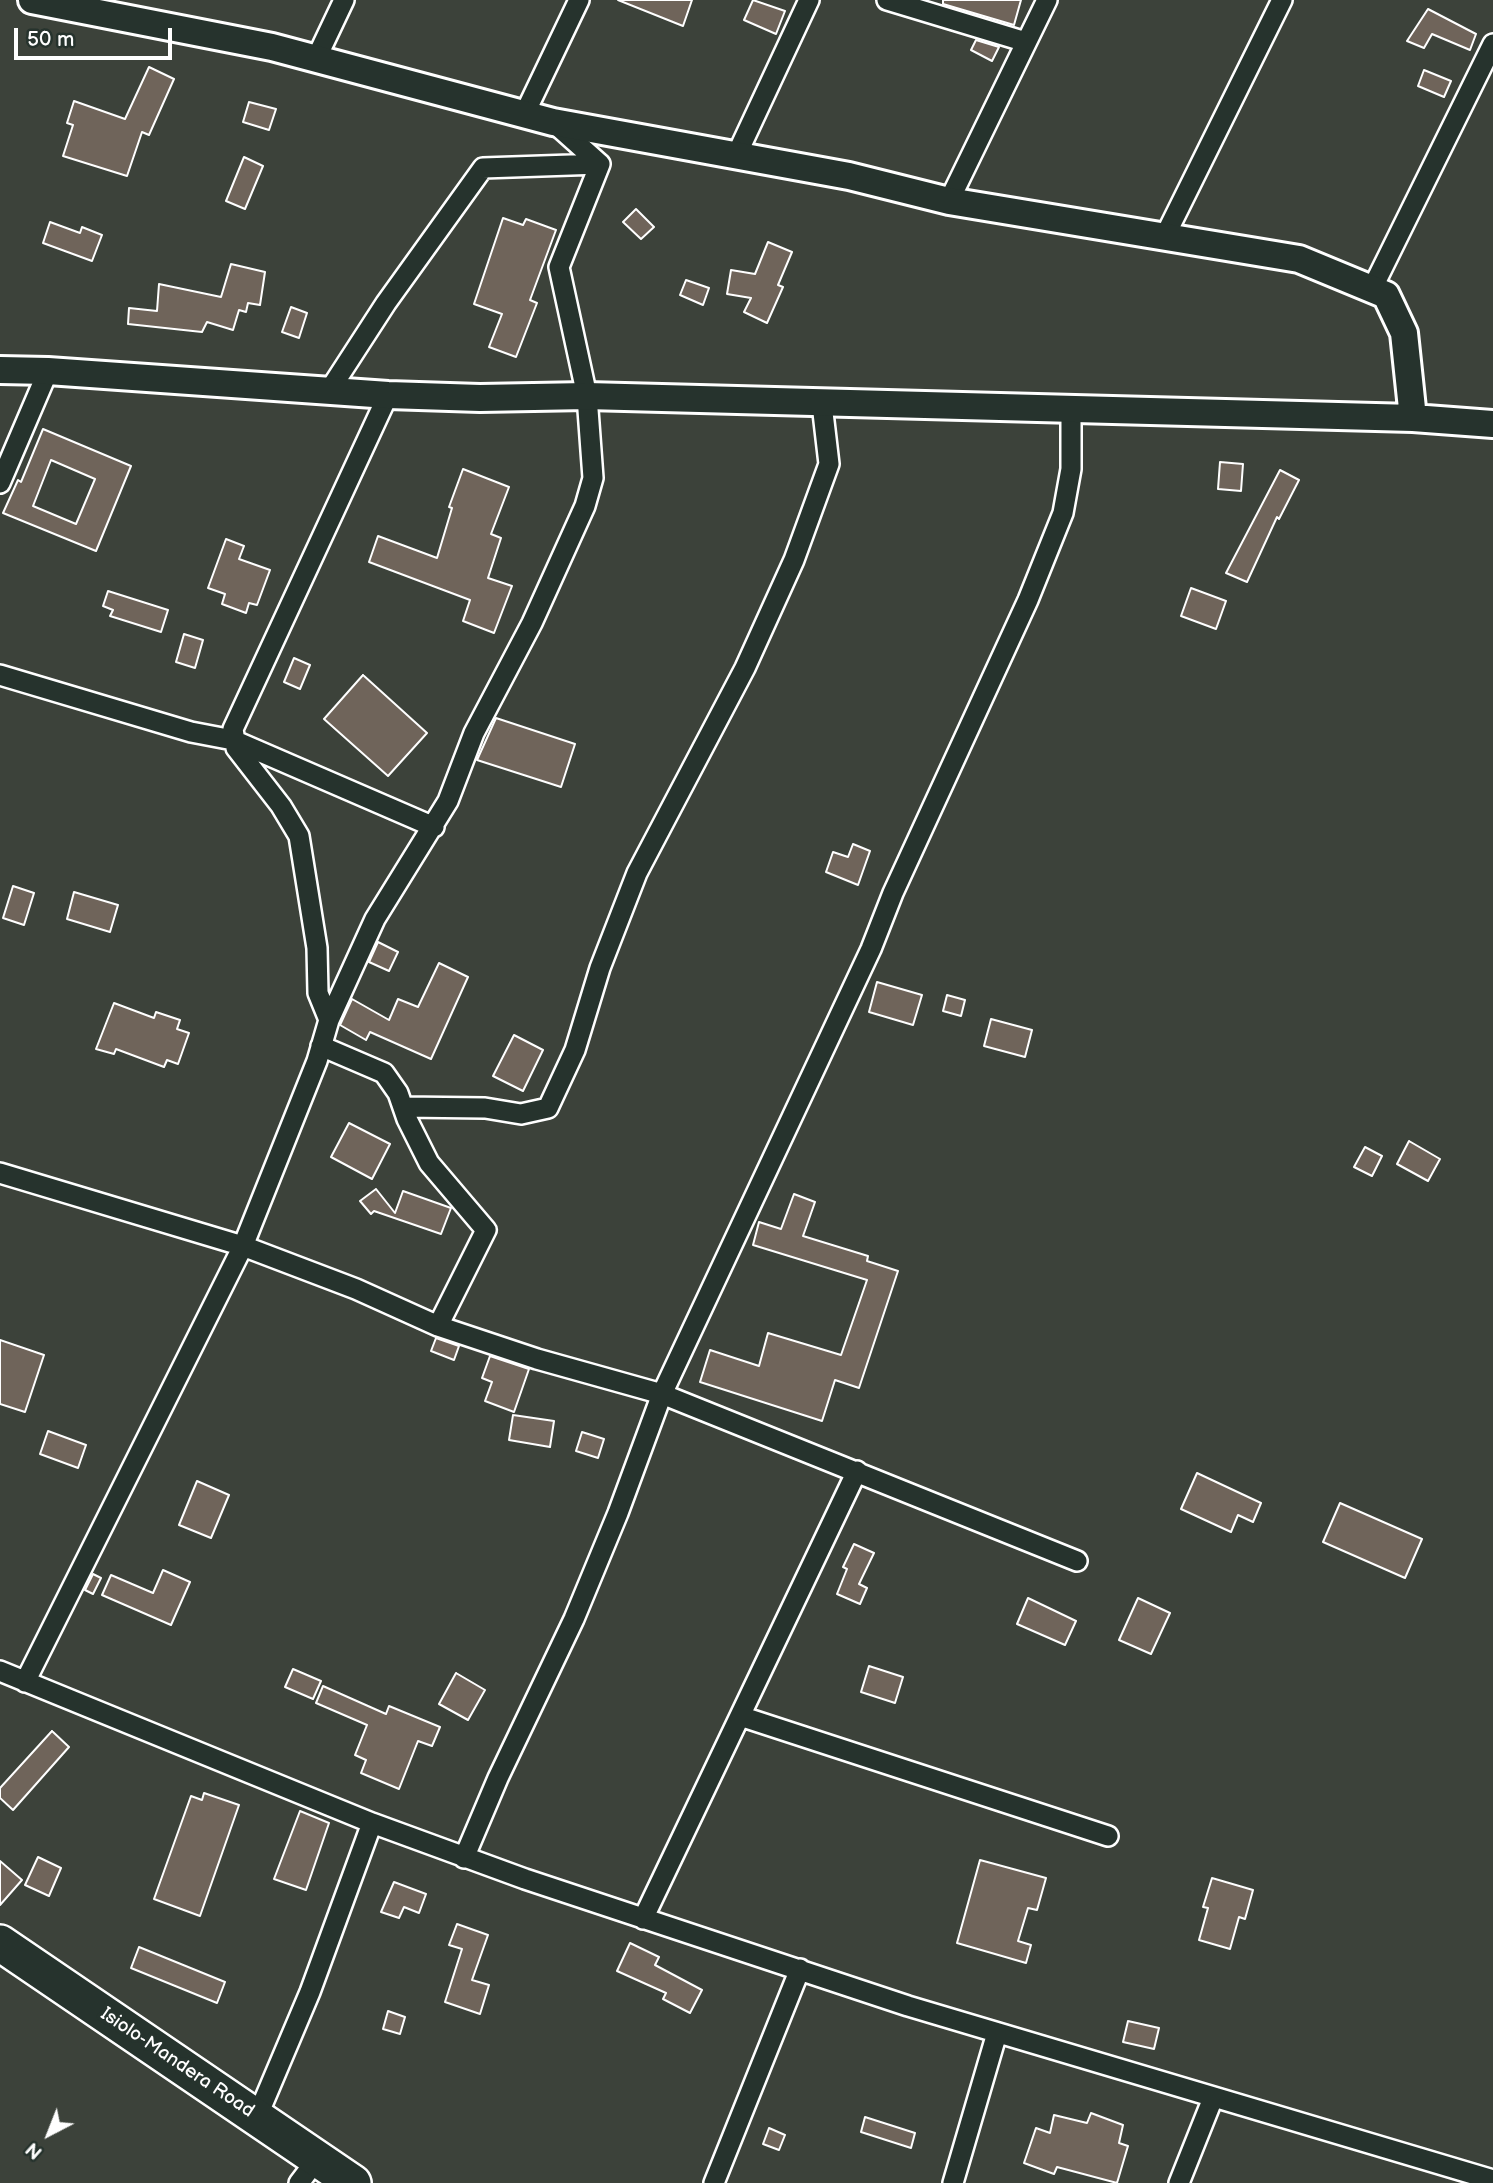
<!DOCTYPE html>
<style>
body{margin:0}
#map{position:relative;width:1493px;height:2183px;overflow:hidden;background:#3c423a;font-family:"Balsamiq Sans",sans-serif}
canvas{display:block}
.north{position:absolute;left:14px;top:2099px;width:70px;height:70px;-webkit-text-stroke:5px #26332d;paint-order:stroke;rotate:222deg;font-size:19px;font-weight:700;line-height:28px;text-align:center;color:#fff}
.north::after{content:'';display:block;margin:auto;width:24px;height:32px;background:#fff;clip-path:polygon(50% 0,100% 100%,50% 72%,0 100%)}
.scale{position:absolute;left:14px;top:28px;width:158px;height:32px;box-sizing:border-box;border:4px solid #fff;border-top:0;padding-left:9px;font-size:21px;line-height:24px;white-space:nowrap;color:#fff;-webkit-text-stroke:5px #26332d;paint-order:stroke}
</style>
<div id="map">
<canvas width="1493" height="2183"></canvas>
<div class="north">N</div>
<div class="scale">50 m</div>
</div>
<script>
const context = document.querySelector('canvas').getContext('2d');
context.lineJoin = 'round';
function fillPath(path, color) {
  context.fillStyle = color;
  context.fill(path, 'evenodd');
}
function poly(rows) {
  const path = new Path2D();
  for (const r of rows) {
    path.moveTo(r[0], r[1]);
    for (let i = 2; i < r.length; i += 2) path.lineTo(r[i], r[i + 1]);
  }
  return path;
}
function trace(path, color, width, dash) {
  context.strokeStyle = color;
  context.lineWidth = width;
  context.lineCap = dash ? 'butt' : 'round';
  context.setLineDash(dash || []);
  context.stroke(path);
}
function label(font, color, halo, rows, align = 'center') {
  context.font = font + ' "Balsamiq Sans",sans-serif';
  context.lineWidth = 7;
  context.setLineDash([]);
  context.textBaseline = 'middle';
  context.strokeStyle = halo;
  context.fillStyle = color;
  for (const [text, x, y, turn = 0] of rows) {
    context.save();
    context.translate(x, y);
    context.rotate((+turn || 0) * Math.PI / 180);
    context.textAlign = isNaN(turn) ? turn : align;
    if (halo) context.strokeText(text, 0, 0);
    context.fillText(text, 0, 0);
    context.restore();
  }
}
const building = poly([
 [618,0,692,0,683,26,618,0],
 [753,0,785,11,776,34,744,20,753,0],
 [943,0,1021,0,1014,25,943,4,943,0],
 [1428,9,1476,34,1470,50,1432,34,1424,48,1407,41,1428,9],
 [976,40,999,47,992,61,971,50,976,40],
 [149,67,174,79,149,135,142,132,127,176,63,156,73,125,67,123,74,101,125,119,149,67],
 [1424,70,1451,81,1444,97,1418,86,1424,70],
 [249,102,276,109,269,130,243,122,249,102],
 [244,157,263,166,245,209,226,201,244,157],
 [636,209,654,227,641,239,623,222,636,209],
 [503,218,523,225,526,219,556,230,530,300,537,303,516,357,489,347,502,314,474,304,503,218],
 [50,222,80,233,82,227,102,235,92,261,43,243,50,222],
 [768,242,792,252,778,285,783,287,767,323,744,312,751,298,727,294,731,270,755,274,768,242],
 [231,264,265,272,260,305,248,303,246,312,239,310,233,330,207,322,202,332,128,324,129,308,157,311,159,284,221,297,231,264],
 [686,280,709,288,703,305,680,295,686,280],
 [291,307,307,313,299,338,282,332,291,307],
 [43,429,131,466,96,551,3,513,18,480,21,482,43,429],
 [51,460,95,479,76,524,33,506,51,460],
 [1220,462,1243,464,1241,491,1218,489,1220,462],
 [463,469,509,487,491,534,501,538,488,578,512,586,494,633,463,621,470,600,369,562,378,536,437,558,452,508,449,507,463,469],
 [1280,470,1299,480,1279,519,1277,517,1247,582,1226,573,1280,470],
 [226,539,244,546,239,559,270,570,257,605,249,603,246,613,222,604,225,594,208,588,226,539],
 [1191,588,1226,601,1216,629,1181,616,1191,588],
 [108,591,168,610,161,632,110,616,113,610,103,606,108,591],
 [184,634,203,640,195,668,176,662,184,634],
 [294,658,310,665,300,689,284,682,294,658],
 [363,675,427,733,388,776,324,719,363,675],
 [496,718,575,744,561,787,477,760,496,718],
 [853,844,870,851,858,885,826,872,833,852,848,857,853,844],
 [13,886,34,893,24,925,3,918,13,886],
 [74,892,118,905,110,932,67,919,74,892],
 [378,942,398,952,389,971,369,962,378,942],
 [439,963,468,977,431,1059,370,1032,366,1040,340,1025,352,999,389,1020,398,999,418,1007,439,963],
 [877,982,922,995,913,1025,869,1012,877,982],
 [947,995,965,1000,961,1016,943,1011,947,995],
 [114,1003,154,1018,156,1012,180,1020,177,1029,189,1033,178,1064,167,1060,164,1067,116,1049,114,1054,96,1049,114,1003],
 [991,1019,1032,1030,1025,1057,984,1046,991,1019],
 [514,1035,543,1050,523,1091,493,1076,514,1035],
 [349,1123,390,1144,372,1179,331,1157,349,1123],
 [1409,1141,1440,1159,1428,1181,1397,1164,1409,1141],
 [1365,1147,1382,1156,1372,1176,1354,1167,1365,1147],
 [376,1189,395,1213,403,1191,451,1208,441,1234,374,1211,371,1214,360,1201,376,1189],
 [794,1194,815,1202,803,1236,868,1256,867,1261,898,1271,859,1388,835,1380,822,1421,700,1382,710,1350,759,1366,768,1333,841,1355,867,1280,753,1245,759,1222,781,1229,794,1194],
 [436,1338,459,1346,454,1360,431,1351,436,1338],
 [0,1340,44,1355,25,1412,0,1404,0,1340],
 [490,1356,529,1369,514,1412,485,1401,492,1382,482,1378,490,1356],
 [513,1415,554,1421,550,1447,509,1440,513,1415],
 [48,1431,86,1445,78,1468,40,1454,48,1431],
 [582,1432,604,1439,598,1458,576,1451,582,1432],
 [1197,1473,1261,1503,1253,1522,1238,1515,1231,1532,1181,1509,1197,1473],
 [197,1481,229,1495,211,1538,179,1525,197,1481],
 [1340,1503,1422,1539,1405,1578,1323,1542,1340,1503],
 [854,1544,874,1553,859,1584,867,1588,860,1604,837,1594,847,1569,843,1567,854,1544],
 [163,1570,190,1582,171,1625,102,1595,111,1575,153,1593,163,1570],
 [93,1574,101,1578,93,1594,85,1590,93,1574],
 [1028,1598,1076,1621,1065,1645,1017,1624,1028,1598],
 [1138,1598,1170,1613,1151,1654,1119,1640,1138,1598],
 [869,1666,903,1677,895,1703,861,1692,869,1666],
 [293,1669,321,1681,313,1699,285,1687,293,1669],
 [456,1673,485,1690,468,1720,439,1704,456,1673],
 [323,1686,386,1714,389,1706,440,1727,432,1746,418,1741,399,1789,361,1773,366,1760,355,1755,367,1725,316,1703,323,1686],
 [52,1731,69,1747,13,1810,0,1798,0,1788,52,1731],
 [204,1793,239,1805,200,1916,154,1899,191,1796,202,1800,204,1793],
 [300,1811,329,1823,306,1890,274,1879,300,1811],
 [38,1857,61,1868,49,1896,25,1885,38,1857],
 [980,1860,1046,1878,1037,1910,1028,1908,1018,1941,1031,1945,1026,1963,957,1943,980,1860],
 [0,1861,22,1880,0,1905,0,1861],
 [1212,1878,1253,1890,1245,1919,1239,1917,1230,1949,1199,1940,1208,1908,1203,1907,1212,1878],
 [394,1882,426,1894,419,1913,404,1907,399,1918,381,1912,394,1882],
 [457,1924,488,1935,472,1980,489,1985,480,2014,445,2002,462,1949,449,1945,457,1924],
 [630,1943,659,1957,655,1965,702,1990,690,2013,663,1999,666,1993,617,1971,630,1943],
 [139,1947,225,1982,217,2003,131,1968,139,1947],
 [388,2011,405,2017,400,2034,383,2029,388,2011],
 [1128,2021,1159,2028,1154,2049,1123,2042,1128,2021],
 [1091,2113,1123,2125,1119,2143,1128,2146,1117,2183,1057,2167,1054,2174,1024,2163,1036,2128,1050,2133,1054,2115,1087,2123,1091,2113],
 [865,2117,915,2133,911,2148,861,2132,865,2117],
 [769,2128,785,2135,779,2150,763,2144,769,2128]
]);
const street = poly([
 [887,0,1026,42],
 [316,59,344,0],
 [524,115,579,0],
 [737,154,809,0],
 [949,201,1047,0],
 [1164,238,1282,0],
 [1372,289,1493,44],
 [329,391,386,303,483,168,600,164,553,122],
 [0,483,48,371],
 [0,675,191,732,233,740,434,827],
 [329,1020,375,919,448,801,474,733,532,623,585,506,593,478,587,396,559,267,600,164],
 [321,1046,384,1073,398,1093,407,1119,429,1163,486,1230,438,1326],
 [403,1107,485,1108,521,1114,548,1108,575,1050,600,968,637,873,745,668,794,560,829,464,822,404],
 [0,1173,243,1246,317,1061,329,1020,318,993,317,948,299,836,281,806,236,748,233,729,388,395],
 [0,1671,372,1823,525,1879,908,2006,1493,2180],
 [25,1682,243,1246,356,1289,438,1326,537,1359,662,1394,1077,1561],
 [740,1716,1108,1836],
 [464,1858,498,1778,574,1619,618,1513,662,1394,871,949,893,893,1028,600,1063,513,1071,469,1071,409],
 [643,1919,857,1471],
 [257,2117,310,1992,372,1823],
 [299,2183,318,2158],
 [714,2183,800,1969],
 [953,2183,997,2033],
 [1179,2183,1213,2098]
]);
const secondary = poly([
 [32,0,272,47,553,122,849,176,949,201,1299,259,1386,295,1404,333,1413,418],
 [0,370,48,371,388,395,480,398,587,396,1413,418,1493,424]
]);
const highway = poly([
 [0,1943,353,2183]
]);
const streetNames = [
 ["Isiolo-Mandera Road",177,2063,34]
];
fillPath(building, '#6f645a');
trace(building, '#fff', 2);
trace(street, '#fff', 24);
trace(secondary, '#fff', 32);
trace(highway, '#fff', 40);
trace(street, '#26332d', 19);
trace(secondary, '#26332d', 26);
trace(highway, '#26332d', 35);
label('19px', '#fff', '#26332d', streetNames);
</script>
